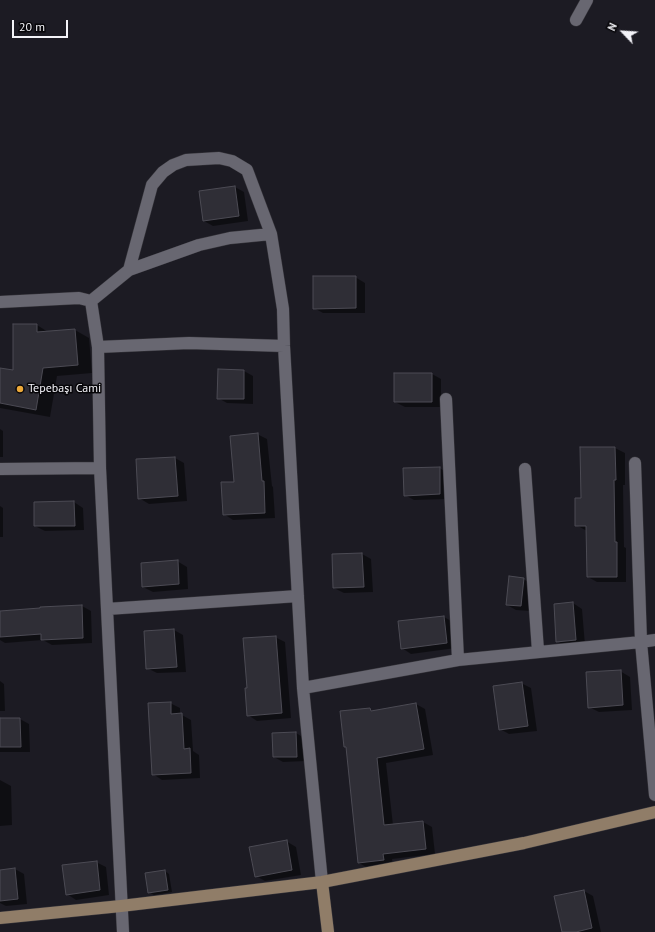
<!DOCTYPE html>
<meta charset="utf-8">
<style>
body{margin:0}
#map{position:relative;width:655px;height:932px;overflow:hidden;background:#1c1b23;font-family:"PT Sans",sans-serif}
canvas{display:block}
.north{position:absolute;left:603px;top:12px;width:40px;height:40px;-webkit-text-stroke:3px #070609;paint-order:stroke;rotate:295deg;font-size:11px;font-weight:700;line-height:16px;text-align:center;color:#f3f3f8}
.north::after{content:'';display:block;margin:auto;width:14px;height:18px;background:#f3f3f8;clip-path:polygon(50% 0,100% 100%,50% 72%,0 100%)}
.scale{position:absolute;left:12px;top:20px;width:56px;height:18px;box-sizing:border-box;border:2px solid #f3f3f8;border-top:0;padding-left:5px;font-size:12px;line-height:14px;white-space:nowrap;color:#f3f3f8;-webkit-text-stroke:3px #070609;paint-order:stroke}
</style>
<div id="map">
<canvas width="655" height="932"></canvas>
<div class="north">N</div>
<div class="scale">20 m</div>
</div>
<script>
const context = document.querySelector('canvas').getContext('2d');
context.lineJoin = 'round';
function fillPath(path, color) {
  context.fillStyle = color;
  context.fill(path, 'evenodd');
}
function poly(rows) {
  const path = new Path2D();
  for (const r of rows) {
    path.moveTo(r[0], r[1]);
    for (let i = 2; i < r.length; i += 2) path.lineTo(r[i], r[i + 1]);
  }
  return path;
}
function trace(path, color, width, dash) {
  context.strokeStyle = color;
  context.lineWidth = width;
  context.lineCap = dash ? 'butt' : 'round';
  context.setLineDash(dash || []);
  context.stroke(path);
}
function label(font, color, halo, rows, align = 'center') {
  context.font = font + ' "PT Sans",sans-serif';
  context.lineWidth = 3;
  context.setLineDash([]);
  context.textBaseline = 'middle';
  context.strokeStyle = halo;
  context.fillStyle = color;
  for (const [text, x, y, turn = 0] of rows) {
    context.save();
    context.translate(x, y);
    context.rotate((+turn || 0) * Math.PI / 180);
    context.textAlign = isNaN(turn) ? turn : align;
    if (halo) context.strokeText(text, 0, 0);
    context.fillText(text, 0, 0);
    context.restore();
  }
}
const shadow = poly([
 [235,187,244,192,248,221,213,226,204,221],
 [355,277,365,283,365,313,323,313,314,308],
 [37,325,48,332,75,330,89,338,92,373,57,376,50,417,0,408,0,369,14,371],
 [244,371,253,376,253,404,227,403,218,398],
 [432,374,441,379,441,407,405,407,395,402],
 [0,429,3,431,3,457,0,457],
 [257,434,267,439,272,486,273,487,275,518,233,520,224,514,235,483],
 [581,448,615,448,625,453,625,485,623,485,624,547,626,548,626,582,597,582,588,577,587,531,576,525,582,499],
 [175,458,184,463,187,501,149,504,139,498],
 [439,468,449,473,450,499,414,500,405,495],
 [74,502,83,508,84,530,45,531,35,526],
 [0,506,3,508,3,537,0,537],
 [362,554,371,559,373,592,344,593,334,588],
 [177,561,187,567,188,589,153,592,143,587],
 [523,579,533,584,530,611,516,610,507,605],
 [573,603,582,609,585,645,566,646,557,641],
 [82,606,91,611,92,643,52,645,43,640,5,643,0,640,0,612],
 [444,617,453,622,456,648,411,654,402,648],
 [174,630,183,635,186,672,157,673,147,668],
 [275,637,285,642,291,718,257,721,248,715,248,689],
 [620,671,630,677,632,710,599,712,589,707],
 [0,681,4,684,5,711,0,711],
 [521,683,531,688,537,731,509,734,500,729],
 [170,703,180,708,180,714,191,720,193,751,199,755,200,778,162,780,153,774],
 [416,704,425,709,433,755,386,763,393,825,423,822,432,827,435,854,392,859,393,865,368,868,359,863,347,748,345,747,370,709,375,712],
 [0,719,20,719,29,724,30,752,0,752],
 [296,733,306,739,306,761,283,762,274,757,273,734],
 [0,780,11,786,12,825,0,826],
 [286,841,296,847,301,875,265,881,256,876],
 [96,862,106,867,109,895,76,900,67,894],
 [15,869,24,874,27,904,6,906,0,903,0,871],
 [165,871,169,874,172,892,154,895,149,892],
 [584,891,593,896,601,932,563,932]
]);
const building = poly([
 [235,186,239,216,203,221,199,191,235,186],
 [313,276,356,276,356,308,313,309,313,276],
 [13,324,37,324,37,332,75,329,78,365,43,368,36,410,0,403,0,368,13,370,13,324],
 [218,369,244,370,244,399,217,399,218,369],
 [394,373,432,373,432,402,394,402,394,373],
 [258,433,262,481,264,481,265,513,223,515,221,482,234,482,230,436,258,433],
 [580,447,615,447,616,480,614,480,615,542,617,542,617,577,587,577,586,526,575,526,575,498,581,498,580,447],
 [175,457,178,496,138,499,136,459,175,457],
 [440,467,440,494,404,496,403,468,440,467],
 [74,501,75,526,34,526,34,502,74,501],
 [362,553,364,587,333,588,332,554,362,553],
 [178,560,179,584,142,587,141,563,178,560],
 [509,576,524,578,521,606,506,605,509,576],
 [573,602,576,640,556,642,554,604,573,602],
 [82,605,83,638,41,640,41,634,0,637,0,611,40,608,40,607,82,605],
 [444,616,447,643,401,649,398,621,444,616],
 [174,629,177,667,146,669,144,631,174,629],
 [276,636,282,713,247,716,245,688,247,688,243,638,276,636],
 [621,670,623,705,588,708,586,672,621,670],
 [522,682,528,726,499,730,493,686,522,682],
 [171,702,171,714,182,713,184,749,190,748,191,773,152,775,148,703,171,702],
 [416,703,424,749,377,758,384,825,423,821,426,849,383,854,384,860,358,863,346,747,344,747,340,711,370,708,371,711,416,703],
 [0,718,20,718,21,747,0,747,0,718],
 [296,732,297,757,273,757,272,733,296,732],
 [287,840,292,870,255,877,249,847,287,840],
 [97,861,100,890,66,895,62,865,97,861],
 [15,868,18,899,0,901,0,870,15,868],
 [165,870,168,890,148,893,145,873,165,870],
 [584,890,592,928,576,932,562,932,554,896,584,890]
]);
const street = poly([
 [576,20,587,0],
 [129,270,152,185,163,172,173,165,186,160,219,158,232,161,247,170,271,234,283,309,284,346,303,688,322,882],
 [91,301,98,347,100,468,123,932],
 [91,301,129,270,199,245,230,238,271,234],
 [0,302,79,298,91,301],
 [98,347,189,343,284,346],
 [446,399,458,660],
 [635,463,641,642,655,795],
 [0,469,100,468],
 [525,469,538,651],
 [107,609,298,596],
 [303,688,458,660,641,642,655,640]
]);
const secondary = poly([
 [322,882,328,932],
 [0,918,121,906,322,882,524,843,655,812]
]);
const markers = [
 [20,389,4,"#eca93a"]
];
const poiNames = [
 ["Tepebaşı Cami",28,389]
];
fillPath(shadow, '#0007');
fillPath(building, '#2f2e36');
trace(building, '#4c4b54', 1);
trace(street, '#36353b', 13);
trace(secondary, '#36353b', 13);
trace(street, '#686771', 12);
trace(secondary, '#907d68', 12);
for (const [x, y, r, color] of markers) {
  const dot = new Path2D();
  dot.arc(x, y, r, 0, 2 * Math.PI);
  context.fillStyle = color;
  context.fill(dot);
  trace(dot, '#070609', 1.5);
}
label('12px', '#f3f3f8', '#070609', poiNames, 'left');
</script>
